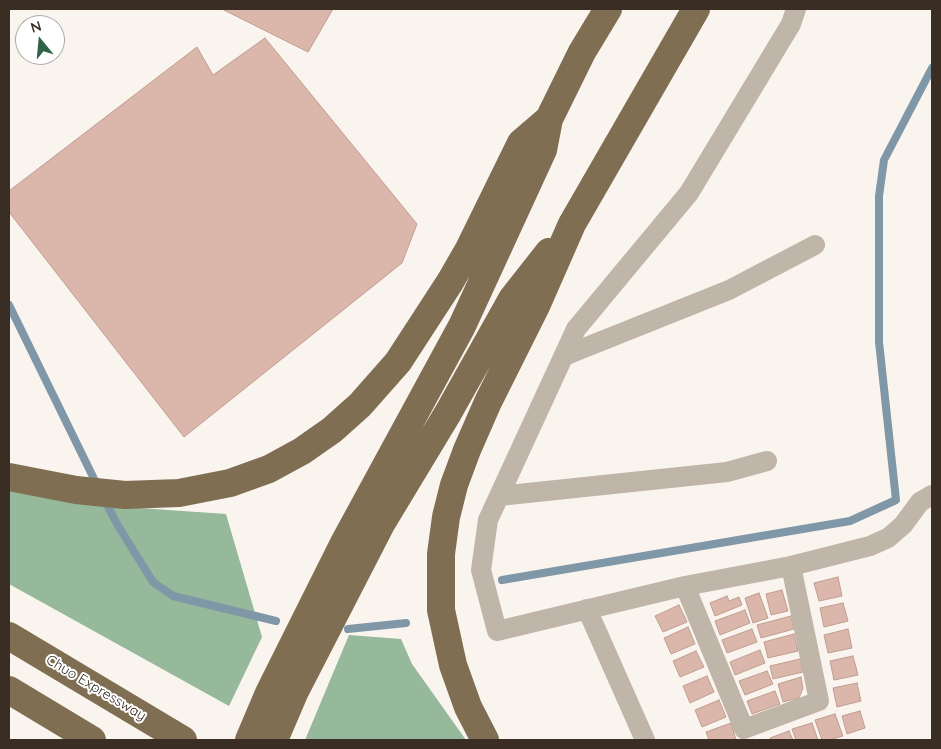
<!DOCTYPE html>
<style>
body{margin:0}
#map{position:relative;width:941px;height:749px;overflow:hidden;background:#faf4ef;font-family:Quicksand,sans-serif}
canvas{display:block}
.frame{position:absolute;inset:0;border:10px solid #392d24;pointer-events:none}
.north{position:absolute;left:15px;top:15px;width:50px;height:50px;box-sizing:border-box;background:#fff;border:1px solid #b0aba7;border-radius:50%;rotate:343deg;font-size:14px;font-weight:700;line-height:20px;text-align:center;color:#392d24}
.north::after{content:'';display:block;margin:auto;width:18px;height:22px;background:#2f6246;clip-path:polygon(50% 0,100% 100%,50% 72%,0 100%)}
</style>
<div id="map">
<canvas width="941" height="749"></canvas>
<div class="frame"></div>
<div class="north">N</div>
</div>
<script>
const context = document.querySelector('canvas').getContext('2d');
context.lineJoin = 'round';
function fillPath(path, color) {
  context.fillStyle = color;
  context.fill(path, 'evenodd');
}
function poly(rows) {
  const path = new Path2D();
  for (const r of rows) {
    path.moveTo(r[0], r[1]);
    for (let i = 2; i < r.length; i += 2) path.lineTo(r[i], r[i + 1]);
  }
  return path;
}
function trace(path, color, width, dash) {
  context.strokeStyle = color;
  context.lineWidth = width;
  context.lineCap = dash ? 'butt' : 'round';
  context.setLineDash(dash || []);
  context.stroke(path);
}
function label(font, color, halo, rows, align = 'center') {
  context.font = font + ' Quicksand,sans-serif';
  context.lineWidth = 4;
  context.setLineDash([]);
  context.textBaseline = 'middle';
  context.strokeStyle = halo;
  context.fillStyle = color;
  for (const [text, x, y, turn = 0] of rows) {
    context.save();
    context.translate(x, y);
    context.rotate((+turn || 0) * Math.PI / 180);
    context.textAlign = isNaN(turn) ? turn : align;
    if (halo) context.strokeText(text, 0, 0);
    context.fillText(text, 0, 0);
    context.restore();
  }
}
const forest = poly([
 [9,489,96,505,226,514,262,637,229,706,9,584],
 [349,635,401,639,412,664,466,740,305,740]
]);
const stream = poly([
 [9,305,98,487],
 [104,499,117,524,153,582,173,596,276,621],
 [502,580,850,521,896,500,879,342,879,196,884,160,932,68],
 [348,629,406,623]
]);
const building = poly([
 [222,9,333,9,308,52,222,9],
 [265,38,417,224,402,263,184,437,9,212,9,191,197,47,213,75,265,38],
 [838,577,842,596,819,601,814,583,838,577],
 [782,590,788,611,771,615,766,594,782,590],
 [759,593,768,618,753,623,745,598,759,593],
 [727,596,729,601,739,597,742,605,715,616,710,603,727,596],
 [843,603,848,621,824,627,820,608,843,603],
 [679,605,687,622,663,632,655,616,679,605],
 [745,610,750,623,720,635,715,621,745,610],
 [791,616,794,629,761,638,757,625,791,616],
 [688,627,695,644,671,654,664,638,688,627],
 [752,629,757,642,727,653,722,640,752,629],
 [848,629,852,648,828,653,824,635,848,629],
 [794,634,798,651,768,658,764,642,794,634],
 [760,650,765,663,735,675,730,662,760,650],
 [696,651,704,667,680,677,673,661,696,651],
 [853,656,858,675,834,680,830,661,853,656],
 [800,659,803,672,773,679,770,666,800,659],
 [767,671,773,684,745,695,739,681,767,671],
 [707,676,714,692,690,703,683,686,707,676],
 [801,677,803,688,799,698,783,702,778,684,801,677],
 [857,683,861,701,837,707,833,688,857,683],
 [775,691,780,704,752,714,747,701,775,691],
 [719,700,726,717,702,727,695,710,719,700],
 [860,711,865,728,847,734,842,716,860,711],
 [835,714,843,736,829,740,822,740,815,720,835,714],
 [731,723,736,740,709,740,706,732,731,723],
 [812,723,818,740,796,740,792,729,812,723],
 [789,731,793,740,771,740,770,738,789,731]
]);
const minor = poly([
 [796,9,791,24,689,193,576,329,488,520,481,570,497,631,685,586,791,566,870,546,888,538,903,525,920,502,932,495],
 [564,356,729,290,815,245],
 [499,496,727,472,767,461],
 [685,586,744,729,819,701,791,566],
 [587,609,645,740]
]);
const motorway = poly([
 [9,477,76,490,125,495,179,493,230,483,269,469,302,451,332,430,360,405,398,362,450,282,469,249,521,143,549,119],
 [9,636,183,740],
 [9,690,92,740],
 [249,740,269,693,344,543,462,326,543,150,549,119,582,52,608,9],
 [274,740,295,691,381,524,448,413,512,299,549,252],
 [485,740,468,707,453,665,441,610,441,554,446,517,454,485,467,450,488,402,536,306,572,224,696,9]
]);
const streetNames = [
 ["Chuo Expressway",96,688,31]
];
fillPath(forest, '#96b89b');
trace(stream, '#8097a7', 8);
fillPath(building, '#dbb6aa');
trace(building, '#c09c90', 1);
trace(minor, '#bfb6a9', 20);
trace(motorway, '#806e53', 28);
label('14px', '#392d24', '#fff', streetNames);
</script>
